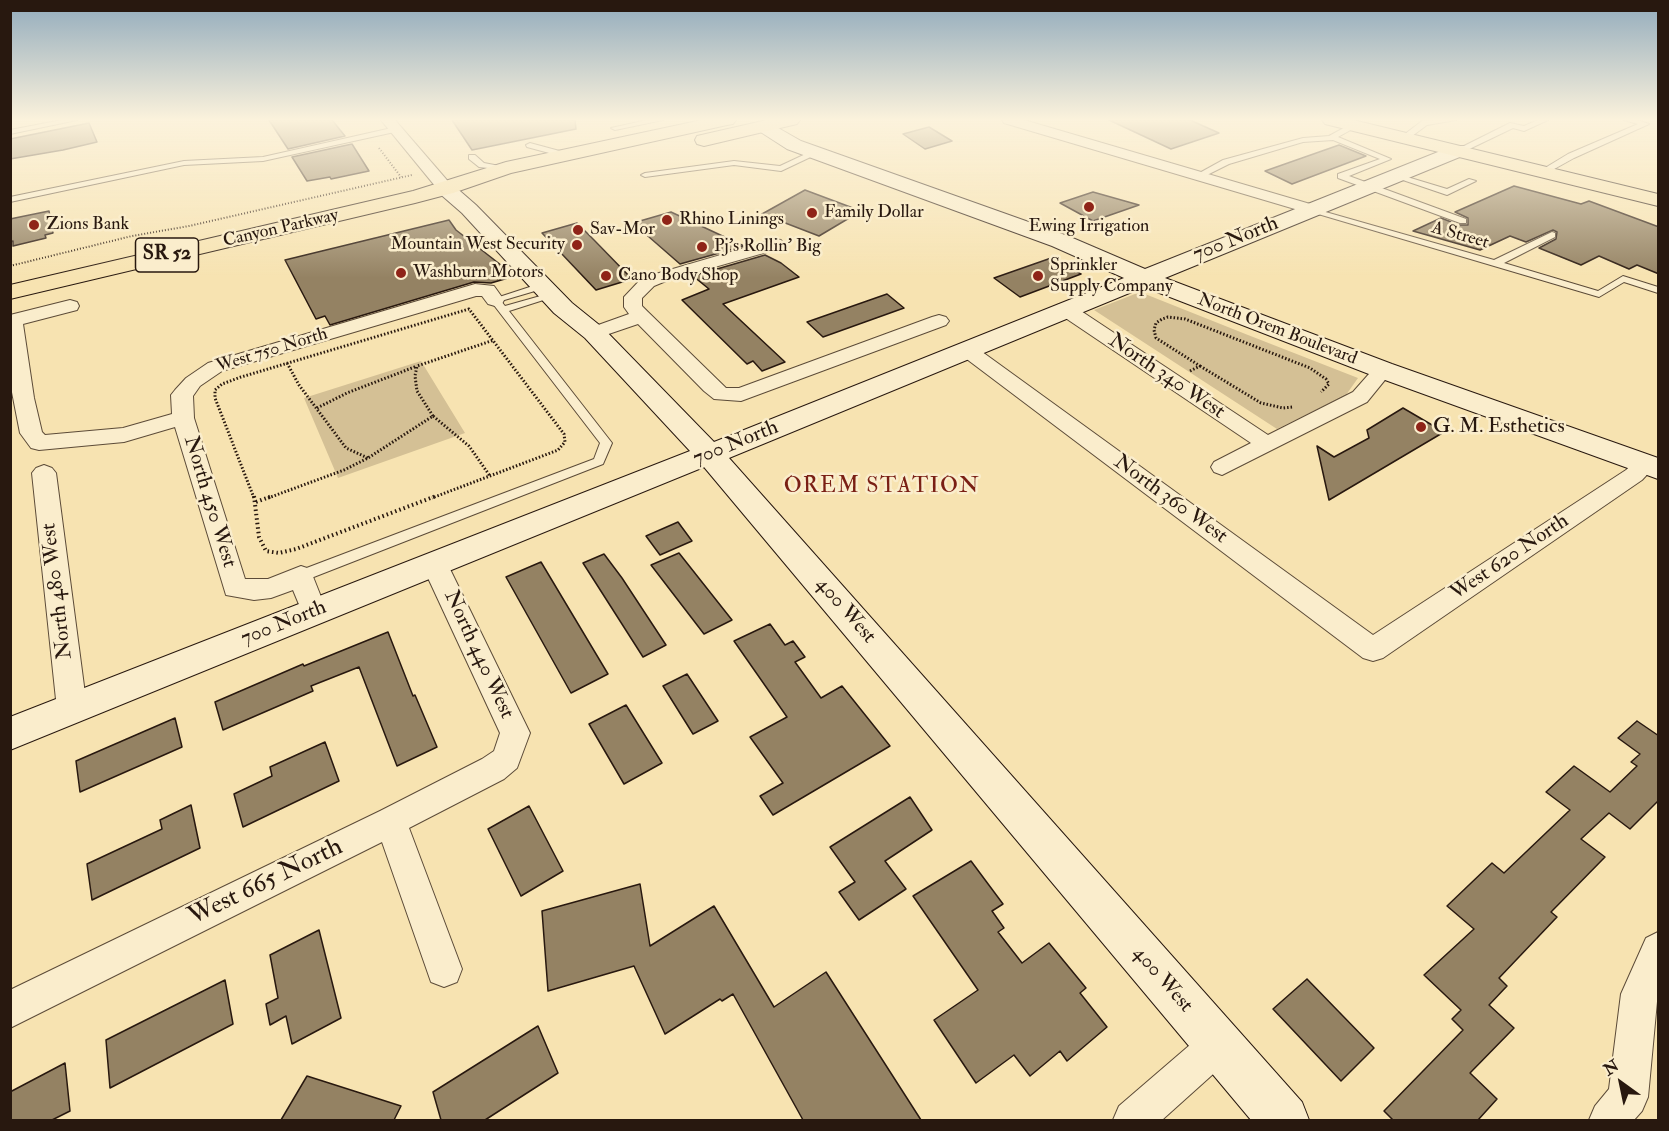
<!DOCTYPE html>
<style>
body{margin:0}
#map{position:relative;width:1669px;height:1131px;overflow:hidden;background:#f7e3b1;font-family:"IM FELL Double Pica",serif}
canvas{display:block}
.frame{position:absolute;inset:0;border:12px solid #28180f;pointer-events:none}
.north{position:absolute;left:1591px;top:1053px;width:60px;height:60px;-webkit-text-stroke:4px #faedcc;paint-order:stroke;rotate:327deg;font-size:16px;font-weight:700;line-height:24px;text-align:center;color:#28180f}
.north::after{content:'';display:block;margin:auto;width:21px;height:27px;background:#28180f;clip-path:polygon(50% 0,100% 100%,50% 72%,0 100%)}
</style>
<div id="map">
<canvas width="1669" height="1131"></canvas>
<div class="frame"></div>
<div class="north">N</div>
</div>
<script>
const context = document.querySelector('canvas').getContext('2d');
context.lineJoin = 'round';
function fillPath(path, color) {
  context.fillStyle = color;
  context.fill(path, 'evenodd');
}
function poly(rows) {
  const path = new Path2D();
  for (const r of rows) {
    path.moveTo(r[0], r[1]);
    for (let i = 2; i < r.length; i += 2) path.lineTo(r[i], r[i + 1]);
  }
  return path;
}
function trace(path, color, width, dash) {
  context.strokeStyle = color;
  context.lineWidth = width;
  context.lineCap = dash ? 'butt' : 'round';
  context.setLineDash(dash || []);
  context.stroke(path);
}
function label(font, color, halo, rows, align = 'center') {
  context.font = font + ' "IM FELL Double Pica",serif';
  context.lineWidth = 5;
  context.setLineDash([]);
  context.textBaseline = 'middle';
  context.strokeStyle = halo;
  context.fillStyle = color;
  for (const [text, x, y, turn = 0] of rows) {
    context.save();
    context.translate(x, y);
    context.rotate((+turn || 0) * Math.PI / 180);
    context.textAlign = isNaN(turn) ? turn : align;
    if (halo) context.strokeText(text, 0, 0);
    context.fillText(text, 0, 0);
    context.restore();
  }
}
const green = poly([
 [1140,292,1248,335,1358,378,1346,395,1277,429,1094,310],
 [421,361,465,433,338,478,304,398]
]);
const building = poly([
 [269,120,332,120,345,136,288,149,269,120],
 [452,120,575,120,576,129,472,150,452,120],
 [1109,120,1190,120,1219,133,1171,149,1109,120],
 [89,123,97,142,63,150,10,159,10,139,89,123],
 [929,127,952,141,925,149,903,134,929,127],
 [352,144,369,171,331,179,330,177,307,181,292,157,352,144],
 [1339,145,1366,156,1292,184,1265,171,1339,145],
 [1514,186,1581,204,1589,201,1659,227,1659,274,1637,265,1629,269,1599,256,1581,265,1539,248,1556,239,1557,232,1553,230,1526,242,1510,236,1480,250,1413,231,1441,218,1459,225,1468,225,1468,218,1455,212,1514,186],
 [805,190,861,211,819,236,762,214,805,190],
 [1093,192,1139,205,1093,221,1060,203,1093,192],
 [49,211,53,233,45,235,46,238,13,246,13,241,10,242,10,219,49,211],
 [671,212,744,246,680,264,633,223,671,212],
 [449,220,456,230,515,276,491,283,474,282,330,325,325,316,316,319,285,260,449,220],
 [577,223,594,240,632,279,596,290,542,233,577,223],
 [765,255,781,263,799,277,723,304,785,362,762,371,753,361,747,364,682,300,709,289,693,276,765,255],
 [1054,257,1081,274,1020,297,994,278,1054,257],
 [887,294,904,308,823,337,807,322,887,294],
 [1403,408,1444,432,1329,500,1317,446,1334,457,1369,438,1367,430,1403,408],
 [678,522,692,541,660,555,646,536,678,522],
 [679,553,732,620,704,634,651,565,679,553],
 [604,554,622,578,666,645,643,657,583,563,604,554],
 [541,562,608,674,571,693,506,577,541,562],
 [770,624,785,645,793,641,805,657,795,662,821,698,842,686,890,746,773,815,760,796,783,783,750,737,787,717,734,641,770,624],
 [388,632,413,696,415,695,437,747,397,766,359,667,311,686,313,691,223,730,215,702,303,664,304,666,388,632],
 [687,674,718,721,693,734,663,686,687,674],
 [626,705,662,763,624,784,589,724,626,705],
 [175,718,182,747,80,792,76,761,175,718],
 [1637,721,1659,736,1659,800,1630,829,1609,813,1581,839,1605,857,1551,912,1557,917,1499,978,1507,986,1489,1005,1514,1028,1470,1073,1497,1099,1478,1120,1393,1120,1384,1111,1463,1030,1452,1019,1461,1010,1424,975,1474,929,1447,906,1492,863,1504,873,1570,810,1546,792,1574,766,1610,792,1637,766,1631,762,1640,754,1618,738,1637,721],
 [325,742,339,781,243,827,234,794,272,776,270,767,325,742],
 [910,797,932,830,885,861,906,889,859,920,839,892,855,882,830,847,910,797],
 [191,805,200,848,92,900,87,864,162,829,160,820,191,805],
 [529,806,563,871,521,896,488,829,529,806],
 [971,861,1003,904,992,911,1004,928,998,932,1022,963,1049,943,1086,988,1080,993,1107,1027,1067,1061,1060,1051,1030,1076,1014,1055,976,1083,934,1020,978,990,913,896,971,861],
 [640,884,650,946,714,906,774,1007,826,972,921,1120,803,1120,733,994,722,1001,720,999,665,1034,634,966,548,991,542,911,640,884],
 [319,930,341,1018,292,1044,286,1016,270,1025,266,1004,278,998,270,955,319,930],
 [1307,979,1374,1048,1341,1081,1273,1009,1307,979],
 [225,980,233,1024,110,1088,106,1040,225,980],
 [538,1026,558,1073,485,1120,441,1120,433,1092,538,1026],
 [65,1063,70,1111,52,1120,10,1120,10,1092,65,1063],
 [307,1076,401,1106,394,1120,281,1120,307,1076]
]);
const pathFar2 = poly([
 [379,148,401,177],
 [10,266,132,236,189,226,412,175]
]);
const pathFar1 = poly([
 [287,363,299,385,346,448,368,458],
 [1200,366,1261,403,1283,408,1293,407],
 [1190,371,1200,366,1156,338,1154,330,1156,323,1162,319,1168,317,1185,319,1310,368,1326,379,1329,384,1321,392],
 [317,408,347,393,417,366],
 [433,416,417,391,415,376,417,366,494,340],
 [254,498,215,398,215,390,222,384,241,377,469,309,564,434,565,442,558,450,432,498],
 [268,498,344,470,368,458,433,416,469,446,490,476]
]);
const path = poly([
 [254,496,259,537,266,551,279,553,296,549,436,496],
 [256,502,272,496]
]);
const lane = poly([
 [62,120,77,120,10,134,10,130,62,120],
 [647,120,663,120,615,130,611,128,647,120],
 [1433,120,1456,120,1427,125,1408,139,1401,137,1422,121,1433,120],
 [1538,120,1548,120,1524,131,1513,128,1463,152,1456,150,1510,123,1524,126,1538,120],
 [1624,120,1637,120,1649,124,1574,158,1547,173,1540,171,1568,154,1638,124,1624,120],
 [1353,123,1357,125,1356,127,1338,137,1391,159,1349,176,1466,219,1466,223,1460,223,1338,178,1338,174,1380,159,1333,140,1303,142,1229,164,1201,178,1194,176,1223,160,1303,138,1329,136,1353,123],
 [396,127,400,129,399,131,263,161,184,165,10,202,10,197,184,161,263,157,396,127],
 [530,143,567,153,568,155,564,157,527,147,526,145,530,143],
 [812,151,819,153,781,171,734,165,645,177,641,175,645,173,734,161,780,166,812,151],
 [469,155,475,155,484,163,510,168,506,170,479,167,469,159,469,155],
 [1394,173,1447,189,1469,179,1476,181,1447,195,1394,177,1394,173],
 [1308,207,1494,260,1552,232,1555,233,1555,237,1504,263,1598,291,1623,276,1658,287,1658,293,1624,282,1599,297,1308,211,1308,207],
 [542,283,547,286,545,288,501,301,505,306,551,293,556,296,509,311,612,443,603,464,306,580,296,580,294,576,296,572,594,459,600,443,490,300,542,283]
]);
const street = poly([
 [381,120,395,120,452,186,454,189,452,192,440,192,381,120],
 [1002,120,1024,120,1317,206,1319,209,1317,212,1305,212,1004,123,1002,120],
 [775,239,781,240,784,244,781,248,666,281,654,286,642,298,642,306,648,312,726,388,739,388,932,317,939,315,946,317,949,321,946,325,741,401,714,399,704,391,638,324,594,339,587,337,584,333,587,329,629,314,624,307,624,297,642,278,775,239],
 [475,284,494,286,504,300,502,304,495,306,488,304,482,296,476,296,222,371,200,386,193,396,194,418,245,579,268,579,301,566,310,569,327,612,323,619,314,622,305,619,293,590,271,598,254,600,226,595,175,427,124,442,39,450,31,448,20,433,10,382,10,315,70,300,77,302,79,306,77,310,23,324,34,398,42,432,45,435,123,428,172,414,171,395,175,390,186,378,208,363,475,284],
 [1065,303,1072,305,1268,435,1353,392,1376,366,1383,364,1390,366,1393,370,1367,402,1222,475,1214,472,1211,467,1214,462,1251,443,1058,313,1056,309,1058,305,1065,303],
 [967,344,974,346,1373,635,1626,470,1638,459,1646,456,1654,459,1657,464,1642,480,1383,658,1373,661,1363,658,960,354,957,350,960,346,967,344],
 [44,465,52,468,56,473,87,709,82,718,72,721,62,718,57,709,32,473,36,468,44,465],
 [435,556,444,558,448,565,530,733,517,768,504,779,409,828,462,969,457,982,444,987,431,982,382,842,10,1028,10,990,380,811,482,759,494,751,500,733,422,565,426,558,435,556],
 [1658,932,1658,991,1648,1097,1642,1111,1634,1120,1589,1120,1595,1106,1609,1089,1621,994,1646,938,1658,932],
 [1218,1026,1231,1032,1237,1045,1231,1058,1162,1120,1113,1120,1119,1106,1205,1032,1218,1026]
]);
const secondary = poly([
 [766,121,801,141,1068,236,1145,269,1453,146,1467,146,1470,150,1467,154,1165,278,1392,364,1658,458,1658,479,1374,376,1144,287,729,458,1302,1102,1309,1120,1251,1120,704,467,10,750,10,717,690,451,585,338,554,313,462,213,439,193,436,189,439,185,446,183,453,185,476,205,572,303,603,328,714,442,1124,278,1052,246,787,149,759,131,757,127,759,123,766,121]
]);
const primary = poly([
 [1322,120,1353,120,1658,194,1658,206,1325,124,1322,120]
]);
const highway = poly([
 [702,120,736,120,733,124,727,125,511,173,453,193,415,203,10,299,10,285,413,191,506,162,702,120],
 [767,120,800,120,797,124,704,146,697,144,695,140,697,136,767,120]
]);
const markers = [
 [1089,207,6,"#8f2418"],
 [812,213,6,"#8f2418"],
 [667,220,6,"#8f2418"],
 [34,225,6,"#8f2418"],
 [578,230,6,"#8f2418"],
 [577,245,6,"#8f2418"],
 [702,247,6,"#8f2418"],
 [401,273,6,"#8f2418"],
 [606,276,6,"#8f2418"],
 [1038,276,6,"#8f2418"],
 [1421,427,6,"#8f2418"]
];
const farPoinames = [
 ["Family Dollar",824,213],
 ["Rhino Linings",679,220],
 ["Zions Bank",46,225],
 ["Ewing Irrigation",1089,227,"center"],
 ["Sav-Mor",590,230],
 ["Mountain West Security",565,245,"right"],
 ["Pj's Rollin' Big",714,247],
 ["Sprinkler",1050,266],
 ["Supply Company",1050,287],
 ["Washburn Motors",413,273],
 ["Cano Body Shop",618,276]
];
const farStreetnames = [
 ["Canyon Parkway",281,229,-13],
 ["A Street",1460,236,16],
 ["North Orem Boulevard",1277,330,21],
 ["West 750 North",272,351,-17]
];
const shields = [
 [167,255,63]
];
const shieldNames = [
 ["SR 52",167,255]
];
const streetNames = [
 ["700 North",1236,240,-22],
 ["North 340 West",1166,377,34],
 ["700 North",736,444,-22],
 ["North 360 West",1170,500,36],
 ["North 450 West",209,502,73],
 ["West 620 North",1510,558,-34],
 ["North 480 West",58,591,-97],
 ["400 West",845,611,49],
 ["700 North",284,624,-22],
 ["North 440 West",478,655,65],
 ["400 West",1162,980,49]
];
const poiNames = [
 ["G. M. Esthetics",1433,427]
];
const neighbourhoodNames = [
 ["OREM STATION",882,487]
];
const nearStreetnames = [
 ["West 665 North",266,883,-26]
];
fillPath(green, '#d4c095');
fillPath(building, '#948263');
trace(building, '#28180f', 1.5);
trace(lane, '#5c4b38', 2);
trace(street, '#5c4b38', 2);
trace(secondary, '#28180f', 2);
trace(primary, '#28180f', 2);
trace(highway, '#28180f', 2);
trace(pathFar2, '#28180f', 2, [1, 2]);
trace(pathFar1, '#28180f', 3, [1.5, 2]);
trace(path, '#28180f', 4, [1.5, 3]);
fillPath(lane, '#faedcc');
fillPath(street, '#faedcc');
fillPath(secondary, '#faedcc');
fillPath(primary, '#f7e3b1');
fillPath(highway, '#f7e3b1');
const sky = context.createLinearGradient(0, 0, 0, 278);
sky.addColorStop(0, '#92abbc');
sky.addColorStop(0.43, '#fbf2dc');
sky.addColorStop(1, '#fbf2dc00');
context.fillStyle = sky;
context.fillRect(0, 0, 1669, 278);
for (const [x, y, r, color] of markers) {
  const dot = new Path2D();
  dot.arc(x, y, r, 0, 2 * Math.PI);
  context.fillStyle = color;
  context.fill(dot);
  trace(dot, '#faedcc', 2);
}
label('18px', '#28180f', '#faedcc', farPoinames, 'left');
label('18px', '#28180f', '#faedcc', farStreetnames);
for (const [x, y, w] of shields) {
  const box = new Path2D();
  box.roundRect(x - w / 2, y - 17, w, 34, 4.5);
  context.fillStyle = '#faedcc';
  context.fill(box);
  trace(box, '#28180f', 1.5);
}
label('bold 20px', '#28180f', null, shieldNames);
label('21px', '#28180f', '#faedcc', streetNames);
label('21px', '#28180f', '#faedcc', poiNames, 'left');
context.letterSpacing = '1.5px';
label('22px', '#7a1f14', '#faedcc', neighbourhoodNames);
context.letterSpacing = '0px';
label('26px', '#28180f', '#faedcc', nearStreetnames);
</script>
